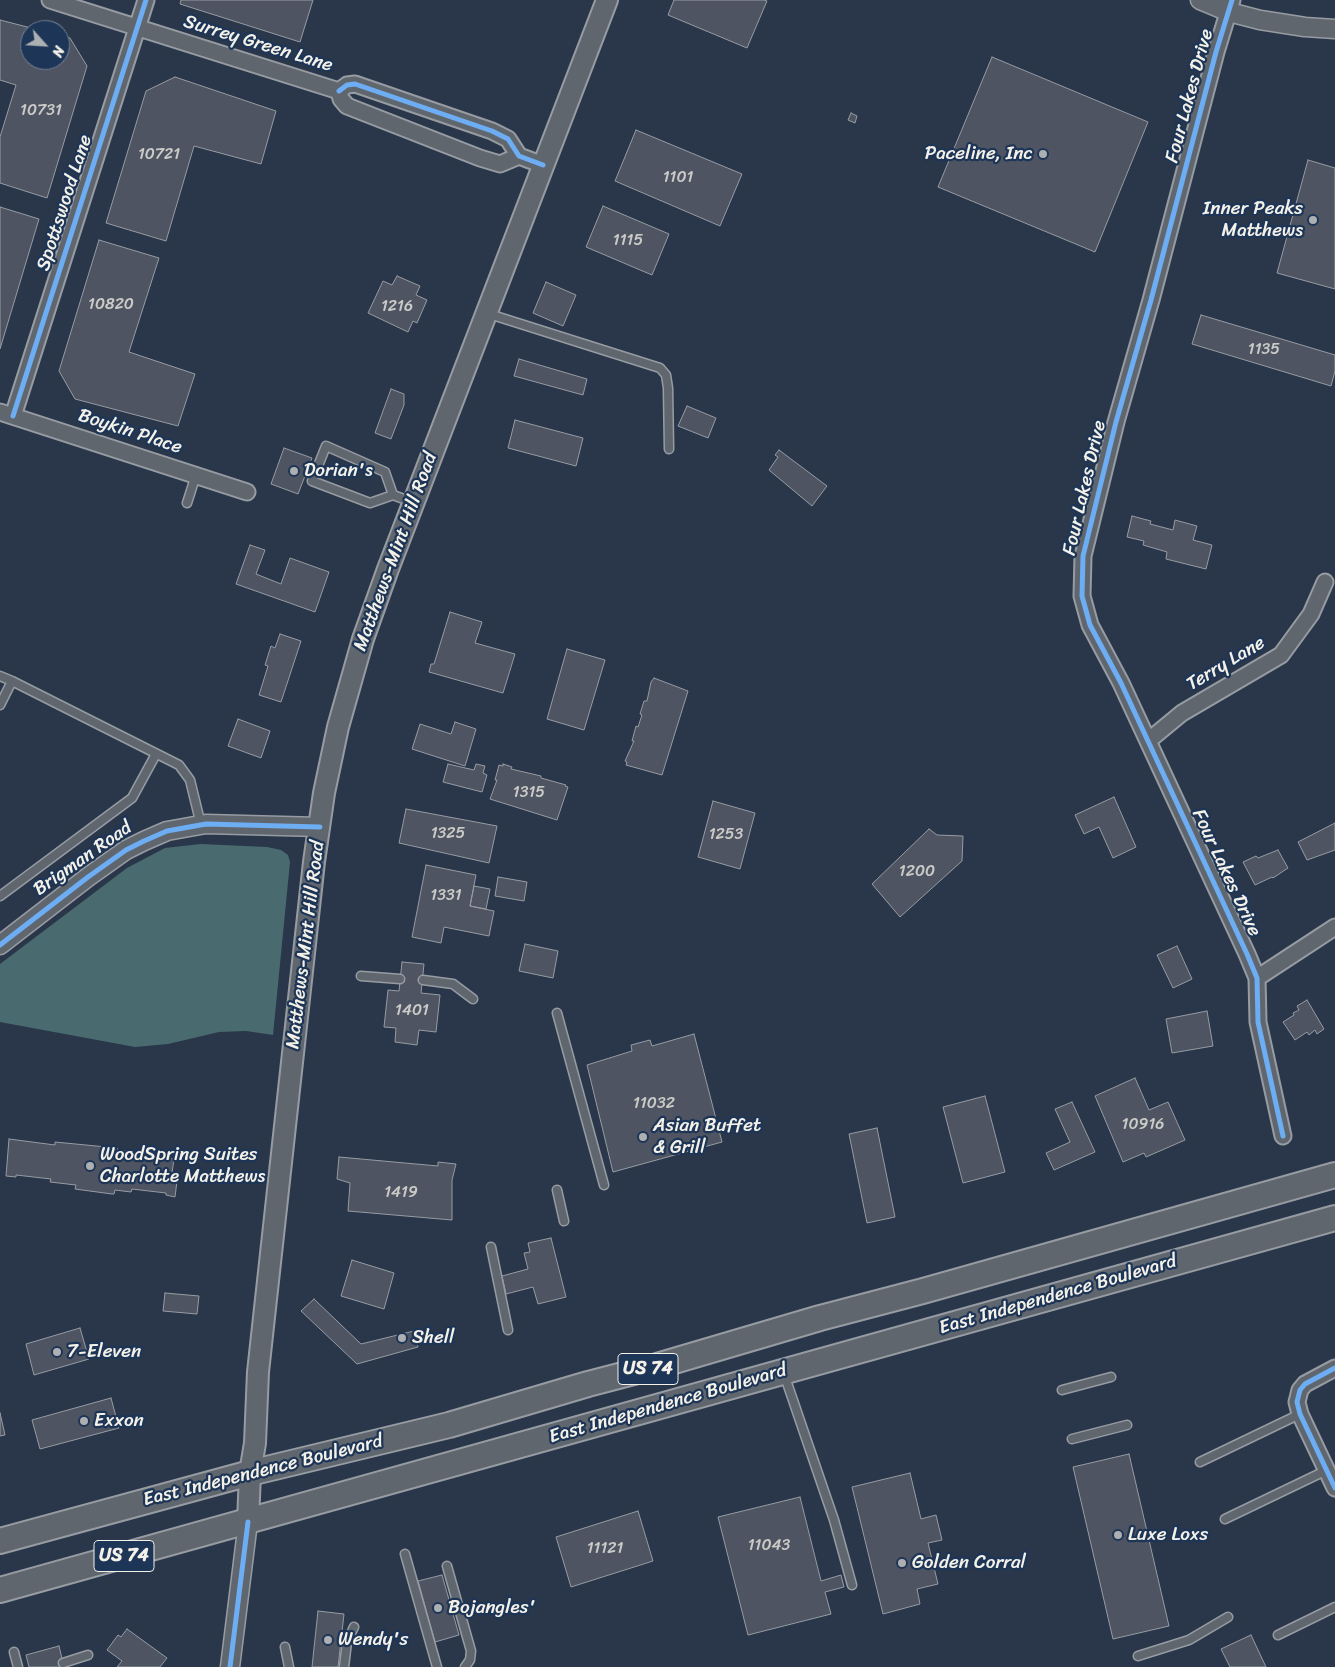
<!DOCTYPE html>
<style>
body{margin:0}
#map{position:relative;width:1335px;height:1667px;overflow:hidden;background:#2a374a;font-family:Sriracha,sans-serif}
canvas{display:block}
.north{position:absolute;left:20px;top:20px;width:50px;height:50px;box-sizing:border-box;background:#1d3557;border:1px solid #738091;border-radius:50%;rotate:116deg;font-size:14px;font-weight:700;line-height:20px;text-align:center;color:#f4f1e8}
.north::after{content:'';display:block;margin:auto;width:18px;height:22px;background:#adb0b1;clip-path:polygon(50% 0,100% 100%,50% 72%,0 100%)}
</style>
<div id="map">
<canvas width="1335" height="1667"></canvas>
<div class="north">N</div>
</div>
<script>
const context = document.querySelector('canvas').getContext('2d');
context.lineJoin = 'round';
function fillPath(path, color) {
  context.fillStyle = color;
  context.fill(path, 'evenodd');
}
function poly(rows) {
  const path = new Path2D();
  for (const r of rows) {
    path.moveTo(r[0], r[1]);
    for (let i = 2; i < r.length; i += 2) path.lineTo(r[i], r[i + 1]);
  }
  return path;
}
function trace(path, color, width, dash) {
  context.strokeStyle = color;
  context.lineWidth = width;
  context.lineCap = dash ? 'butt' : 'round';
  context.setLineDash(dash || []);
  context.stroke(path);
}
function label(font, color, halo, rows, align = 'center') {
  context.font = font + ' Sriracha,sans-serif';
  context.lineWidth = 4.5;
  context.setLineDash([]);
  context.textBaseline = 'middle';
  context.strokeStyle = halo;
  context.fillStyle = color;
  for (const [text, x, y, turn = 0] of rows) {
    context.save();
    context.translate(x, y);
    context.rotate((+turn || 0) * Math.PI / 180);
    context.textAlign = isNaN(turn) ? turn : align;
    if (halo) context.strokeText(text, 0, 0);
    context.fillText(text, 0, 0);
    context.restore();
  }
}
const green = poly([
 [201,844,267,847,281,850,288,855,290,862,273,1035,246,1031,219,1032,168,1044,135,1047,0,1022,0,964,127,868,165,848]
]);
const building = poly([
 [181,0,313,0,300,42,180,4,181,0],
 [674,0,764,0,767,1,747,48,668,15,674,0],
 [0,20,39,30,30,30,30,60,60,60,60,35,70,38,87,66,47,198,0,183,0,137,16,85,0,80,0,20],
 [992,57,1148,122,1095,252,938,187,992,57],
 [175,77,276,111,261,164,194,146,166,241,106,223,146,91,175,77],
 [851,113,857,116,855,123,848,120,851,113],
 [636,130,742,174,720,226,615,181,636,130],
 [1308,160,1335,168,1335,289,1277,273,1308,160],
 [603,206,669,234,652,275,586,247,603,206],
 [0,207,39,219,0,349,0,207],
 [99,240,159,258,129,352,195,374,178,426,75,399,59,371,99,240],
 [397,276,420,286,416,295,427,300,417,323,413,321,408,332,368,313,383,281,392,285,397,276],
 [546,282,576,295,563,326,533,313,546,282],
 [1201,315,1335,355,1335,371,1331,386,1192,344,1201,315],
 [519,359,587,379,583,395,514,376,519,359],
 [391,389,404,394,404,405,391,439,375,433,391,389],
 [687,406,716,418,708,438,678,426,687,406],
 [515,420,583,438,576,466,508,448,515,420],
 [284,448,312,458,298,494,271,484,284,448],
 [779,450,827,486,812,506,769,470,778,457,775,455,779,450],
 [1132,516,1151,521,1150,524,1173,530,1175,520,1197,526,1193,540,1212,545,1206,569,1166,559,1167,552,1143,545,1144,541,1127,537,1132,516],
 [250,545,265,550,256,574,281,584,290,558,329,572,315,612,236,584,250,545],
 [450,612,482,622,475,643,515,654,503,693,429,672,431,664,434,664,450,612],
 [280,634,301,641,281,702,259,695,268,666,265,665,271,646,275,648,280,634],
 [567,649,605,660,584,730,547,719,567,649],
 [654,678,688,691,662,775,626,765,627,762,625,761,634,741,632,741,636,726,638,727,642,715,640,714,644,701,647,701,651,682,654,678],
 [238,719,270,731,261,758,228,746,238,719],
 [455,722,476,729,465,766,412,749,420,724,451,734,455,722],
 [448,764,474,770,476,764,485,766,483,773,487,775,482,792,443,782,448,764],
 [503,764,512,767,511,769,541,776,541,778,566,785,565,786,568,787,557,820,490,799,497,780,495,780,499,765,503,766,503,764],
 [1114,797,1136,847,1113,858,1099,827,1084,834,1075,815,1114,797],
 [713,801,755,813,740,869,698,857,713,801],
 [406,809,497,826,489,863,399,843,406,809],
 [1335,823,1335,850,1307,860,1298,842,1335,823],
 [929,829,937,835,963,836,962,861,900,917,872,884,929,829],
 [1278,850,1288,868,1273,878,1272,877,1255,885,1243,862,1256,856,1258,858,1278,850],
 [426,865,476,875,470,906,494,911,489,936,444,927,441,943,412,937,426,865],
 [498,877,527,882,524,901,495,896,498,877],
 [474,886,490,889,486,909,470,906,474,886],
 [525,944,558,951,553,978,519,971,525,944],
 [1177,946,1192,979,1173,988,1157,955,1177,946],
 [402,962,424,964,421,993,440,995,436,1032,419,1030,417,1045,395,1042,396,1028,384,1027,388,990,399,991,402,962],
 [1307,1000,1324,1029,1317,1034,1315,1030,1309,1035,1307,1032,1295,1040,1283,1022,1294,1015,1293,1013,1299,1010,1297,1006,1307,1000],
 [1207,1011,1213,1046,1172,1053,1166,1019,1207,1011],
 [694,1034,722,1142,613,1172,587,1065,632,1051,631,1045,650,1040,652,1046,694,1034],
 [1135,1078,1149,1110,1168,1102,1185,1140,1146,1157,1144,1153,1123,1162,1095,1096,1135,1078],
 [985,1096,1005,1172,963,1183,943,1107,985,1096],
 [1072,1102,1095,1152,1054,1170,1046,1153,1070,1142,1055,1109,1072,1102],
 [877,1128,895,1217,867,1223,849,1134,877,1128],
 [9,1139,55,1145,55,1142,117,1148,118,1150,136,1152,136,1155,174,1159,172,1173,178,1173,175,1197,166,1195,166,1193,132,1189,131,1192,115,1190,114,1194,112,1194,75,1189,76,1185,50,1182,51,1179,16,1175,16,1177,6,1176,9,1139],
 [339,1157,438,1166,438,1162,456,1164,452,1180,452,1220,348,1211,350,1183,337,1179,339,1157],
 [551,1238,566,1297,538,1304,533,1287,506,1294,502,1276,528,1269,524,1253,530,1252,528,1243,551,1238],
 [352,1260,394,1273,384,1309,341,1296,352,1260],
 [165,1293,199,1296,197,1314,163,1311,165,1293],
 [314,1299,361,1344,414,1331,418,1347,357,1364,301,1311,314,1299],
 [80,1328,89,1359,34,1375,26,1344,80,1328],
 [111,1398,119,1428,40,1449,32,1420,111,1398],
 [0,1413,5,1435,0,1436,0,1413],
 [1129,1454,1169,1626,1113,1639,1073,1467,1129,1454],
 [910,1473,921,1519,936,1515,942,1540,928,1543,938,1584,917,1589,920,1604,883,1614,852,1487,910,1473],
 [800,1497,821,1581,841,1575,844,1587,825,1592,831,1614,748,1635,718,1517,800,1497],
 [638,1511,653,1561,571,1587,556,1537,638,1511],
 [442,1575,459,1635,435,1642,418,1581,442,1575],
 [318,1611,344,1614,338,1667,312,1667,318,1611],
 [127,1629,167,1658,160,1667,117,1667,122,1661,107,1650,118,1635,121,1637,127,1629],
 [1251,1635,1266,1667,1230,1667,1221,1649,1251,1635],
 [59,1646,64,1667,29,1667,26,1655,59,1646]
]);
const service = poly([
 [486,313,660,368,666,375,668,388,669,449],
 [393,495,385,472,326,446,312,481,370,503,393,495,412,502],
 [187,503,196,475],
 [0,676,12,681],
 [0,705,12,681,179,765,190,780,201,825],
 [0,896,132,798,156,754],
 [361,976,400,979],
 [423,980,453,984,473,999],
 [557,1013,604,1185],
 [557,1190,564,1221],
 [491,1247,508,1330],
 [784,1374,834,1520,852,1585],
 [1062,1390,1111,1377],
 [1072,1439,1127,1425],
 [1200,1462,1300,1414],
 [1225,1519,1327,1470],
 [405,1554,437,1667],
 [447,1566,471,1651,470,1660,465,1667],
 [1278,1635,1335,1607],
 [285,1647,289,1667],
 [14,1652,18,1667],
 [1138,1656,1189,1640,1228,1617],
 [63,1663,88,1655],
 [344,1667,347,1642,354,1627]
]);
const minor = poly([
 [50,0,339,91],
 [1232,0,1216,52,1151,300,1116,422,1083,556,1082,596,1090,625,1121,683,1247,954,1257,978,1258,1022,1283,1136],
 [339,91,347,85,355,84,492,131,508,139,519,156,543,165],
 [339,91,341,99,347,106,480,158,500,164,519,156],
 [0,412,247,492],
 [13,416,146,0],
 [1148,741,1182,713,1281,655,1311,614,1325,582],
 [1257,978,1335,927],
 [1335,1368,1305,1384,1300,1390,1297,1402,1300,1414,1335,1488]
]);
const tertiary = poly([
 [1200,0,1229,12,1260,20,1305,27,1335,29],
 [0,945,88,877,126,850,144,841,167,831,206,824,320,827],
 [230,1667,248,1522]
]);
const secondary = poly([
 [248,1522,250,1473,255,1443,258,1372,314,862,324,793,338,727,363,639,388,569,607,0]
]);
const trunk = poly([
 [0,1541,250,1473,449,1425,588,1384,657,1366,820,1318,923,1291,1335,1175],
 [0,1590,1335,1218]
]);
const cycleway = poly([
 [1232,0,1216,52,1151,300,1116,422,1083,556,1082,596,1090,625,1121,683,1247,954,1257,978,1258,1022,1283,1136],
 [339,91,347,85,355,84,492,131,508,139,519,156,543,165],
 [13,416,146,0],
 [0,945,88,877,126,850,144,841,167,831,206,824,320,827],
 [1335,1368,1305,1384,1300,1390,1297,1402,1300,1414,1335,1488],
 [230,1667,248,1522]
]);
const markers = [
 [1043,154,5,"#adb0b1"],
 [1313,220,5,"#adb0b1"],
 [294,471,5,"#adb0b1"],
 [643,1137,5,"#adb0b1"],
 [90,1166,5,"#adb0b1"],
 [402,1338,5,"#adb0b1"],
 [57,1352,5,"#adb0b1"],
 [84,1421,5,"#adb0b1"],
 [1118,1535,5,"#adb0b1"],
 [902,1563,5,"#adb0b1"],
 [438,1608,5,"#adb0b1"],
 [328,1640,5,"#adb0b1"]
];
const numberNames = [
 ["10731",41,111],
 ["10721",159,155],
 ["1101",678,178],
 ["1115",628,241],
 ["10820",111,305],
 ["1216",397,307],
 ["1135",1264,350],
 ["1315",529,793],
 ["1325",448,834],
 ["1253",726,835],
 ["1200",917,872],
 ["1331",446,896],
 ["1401",412,1011],
 ["11032",654,1104],
 ["10916",1143,1125],
 ["1419",401,1193],
 ["11043",769,1546],
 ["11121",605,1549]
];
const shields = [
 [648,1369,60],
 [124,1556,60]
];
const shieldNames = [
 ["US 74",648,1369],
 ["US 74",124,1556]
];
const streetNames = [
 ["Surrey Green Lane",258,44,17],
 ["Four Lakes Drive",1190,96,-75],
 ["Spottswood Lane",65,203,-72],
 ["Boykin Place",130,432,18],
 ["Four Lakes Drive",1085,488,-77],
 ["Matthews-Mint Hill Road",396,552,-70],
 ["Terry Lane",1226,664,-31],
 ["Brigman Road",83,859,-35],
 ["Four Lakes Drive",1226,873,65],
 ["Matthews-Mint Hill Road",306,945,-83],
 ["East Independence Boulevard",1058,1295,-16],
 ["East Independence Boulevard",668,1404,-16],
 ["East Independence Boulevard",263,1471,-14]
];
const poiNames = [
 ["Paceline, Inc",1033,154,"right"],
 ["Inner Peaks",1303,209,"right"],
 ["Matthews",1303,231,"right"],
 ["Dorian's",304,471],
 ["Asian Buffet",653,1126],
 ["& Grill",653,1148],
 ["WoodSpring Suites",100,1155],
 ["Charlotte Matthews",100,1177],
 ["Shell",412,1338],
 ["7-Eleven",67,1352],
 ["Exxon",94,1421],
 ["Luxe Loxs",1128,1535],
 ["Golden Corral",912,1563],
 ["Bojangles'",448,1608],
 ["Wendy's",338,1640]
];
fillPath(green, '#496b70');
fillPath(building, '#4e5462');
trace(building, '#979ca3', 1);
trace(service, '#979ca3', 11);
trace(minor, '#979ca3', 19);
trace(tertiary, '#979ca3', 21);
trace(secondary, '#979ca3', 24);
trace(trunk, '#979ca3', 28);
trace(service, '#60666e', 8);
trace(minor, '#60666e', 15);
trace(tertiary, '#60666e', 18);
trace(secondary, '#60666e', 20);
trace(trunk, '#60666e', 24);
trace(cycleway, '#6dadf4', 5);
for (const [x, y, r, color] of markers) {
  const dot = new Path2D();
  dot.arc(x, y, r, 0, 2 * Math.PI);
  context.fillStyle = color;
  context.fill(dot);
  trace(dot, '#1d3557', 2);
}
label('16px', '#cacac6', null, numberNames);
for (const [x, y, w] of shields) {
  const box = new Path2D();
  box.roundRect(x - w / 2, y - 15.5, w, 31, 4);
  context.fillStyle = '#1d3557';
  context.fill(box);
  trace(box, '#f4f1e8', 1);
}
label('bold 18px', '#f4f1e8', null, shieldNames);
label('19px', '#f4f1e8', '#1d3557', streetNames);
label('19px', '#f4f1e8', '#1d3557', poiNames, 'left');
</script>
